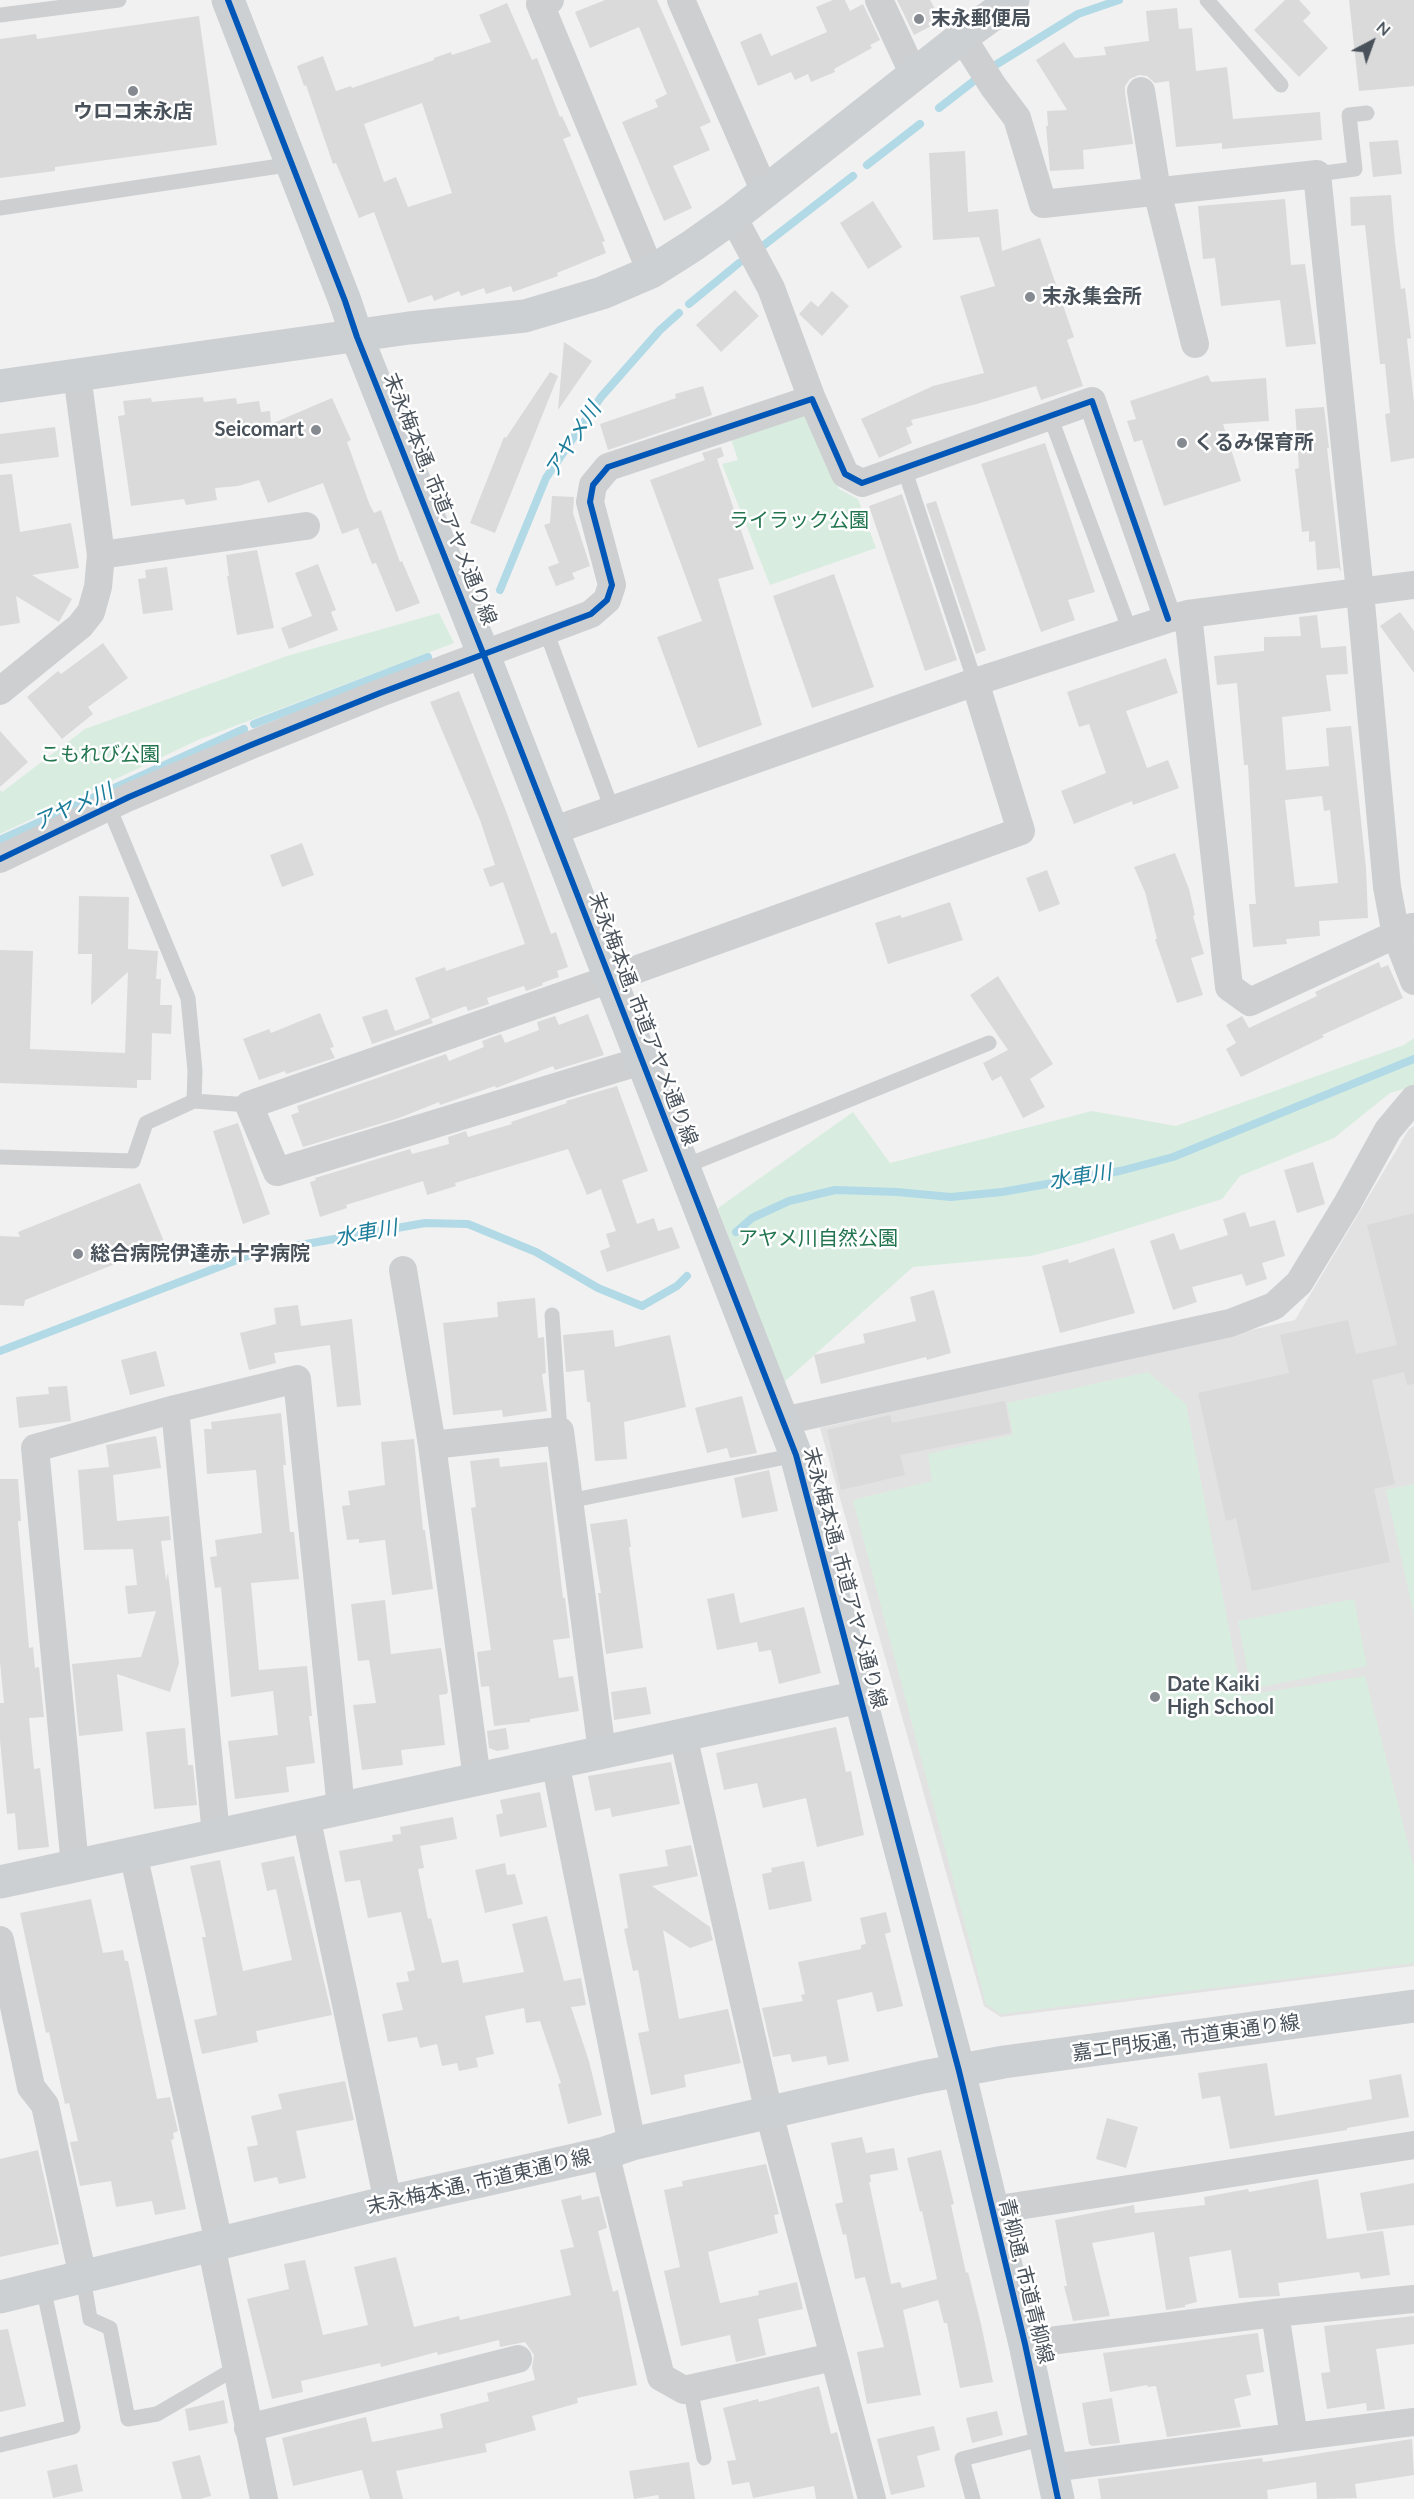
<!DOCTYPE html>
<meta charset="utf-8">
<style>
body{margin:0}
#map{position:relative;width:1414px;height:2499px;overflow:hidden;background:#f1f1f1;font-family:Lato,sans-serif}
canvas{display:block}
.north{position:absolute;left:1342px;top:12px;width:60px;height:60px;-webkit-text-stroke:4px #fff;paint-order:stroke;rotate:41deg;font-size:16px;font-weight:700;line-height:24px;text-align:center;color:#49525b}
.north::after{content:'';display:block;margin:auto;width:21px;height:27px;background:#49525b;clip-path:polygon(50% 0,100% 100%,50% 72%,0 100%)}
</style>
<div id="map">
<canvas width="1414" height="2499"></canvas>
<div class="north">N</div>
</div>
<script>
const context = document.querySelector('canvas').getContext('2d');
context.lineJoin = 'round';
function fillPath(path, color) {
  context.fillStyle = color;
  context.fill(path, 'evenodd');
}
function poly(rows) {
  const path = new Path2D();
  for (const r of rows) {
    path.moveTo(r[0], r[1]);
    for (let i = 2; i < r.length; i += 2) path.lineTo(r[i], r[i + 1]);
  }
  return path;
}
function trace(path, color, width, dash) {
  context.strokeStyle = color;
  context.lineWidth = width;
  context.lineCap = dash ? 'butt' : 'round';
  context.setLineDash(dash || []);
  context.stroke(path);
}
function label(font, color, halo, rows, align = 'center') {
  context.font = font + ' Lato,"Noto Sans JP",sans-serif';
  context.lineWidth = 5;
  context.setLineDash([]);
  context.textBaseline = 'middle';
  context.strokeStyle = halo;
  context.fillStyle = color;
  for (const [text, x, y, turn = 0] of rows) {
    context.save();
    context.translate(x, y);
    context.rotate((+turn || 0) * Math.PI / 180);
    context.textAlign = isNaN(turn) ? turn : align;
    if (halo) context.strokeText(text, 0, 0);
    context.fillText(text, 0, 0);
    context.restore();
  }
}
const education = poly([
 [1414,1126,1414,1966,1001,2017,984,2006,820,1428,1295,1320,1409,1129]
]);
const green = poly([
 [797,412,809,418,839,489,858,499,876,548,770,585,722,464,738,460,730,436],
 [439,613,454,643,198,740,0,834,0,790,2,792,85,729,287,656],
 [1414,1038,1414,1086,1390,1093,1334,1138,1240,1176,1222,1199,1081,1243,1031,1256,913,1267,782,1384,718,1208,853,1112,890,1163,1092,1111,1176,1126,1404,1045],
 [1148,1372,1186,1404,1242,1696,1365,1676,1414,1867,1414,1963,1001,2014,986,2004,853,1500,932,1481,928,1454,1013,1435,1007,1403],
 [1414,1484,1414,1615,1386,1490],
 [1354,1599,1367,1666,1251,1689,1238,1621]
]);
const stream = poly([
 [989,69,1078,14,1119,0],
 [939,108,979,77],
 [867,165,920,124],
 [764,245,853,176],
 [689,304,739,263],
 [500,590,546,478,601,397,660,330,679,313],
 [254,724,428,657],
 [0,840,244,729],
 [736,1232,752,1218,789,1201,835,1190,897,1192,951,1197,1002,1192,1120,1171,1173,1157,1414,1059],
 [0,1351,255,1253,425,1223,468,1224,536,1252,598,1288,642,1306,677,1286,687,1276]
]);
const building = poly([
 [605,0,657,0,711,122,700,127,710,150,673,166,692,208,664,221,622,122,658,107,655,100,667,94,639,27,590,48,575,12],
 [833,0,845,0,850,11,863,4,880,40,870,45,872,48,834,69,835,72,811,82,808,74,795,80,791,72,758,86,740,42,761,33,771,56,827,32,816,7],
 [897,0,930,0,939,16,931,21,933,25,914,35],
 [1285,0,1299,0,1311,13,1303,21,1328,48,1299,77,1254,30],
 [1349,0,1414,0,1414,86,1359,91],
 [507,3,532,60,537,58,560,117,562,116,571,136,563,139,605,241,602,242,606,253,557,273,558,276,513,292,511,286,486,294,484,288,461,296,459,291,434,301,432,295,408,303,374,212,359,218,336,163,333,164,306,85,304,86,297,66,323,56,336,91,351,86,352,88,434,60,434,58,451,52,452,55,491,42,479,15],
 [422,103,452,193,408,207,396,177,384,182,364,124],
 [1177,8,1179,29,1192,28,1196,71,1227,67,1233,119,1320,112,1322,140,1222,149,1222,143,1176,147,1169,81,1155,83,1147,76,1139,75,1130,79,1125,86,1125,93,1133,144,1083,150,1084,169,1050,171,1046,126,1048,126,1047,111,1067,110,1036,60,1064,42,1075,58,1106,55,1104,47,1149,41,1146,11],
 [199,16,217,145,55,167,55,171,0,178,0,39,36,34,37,39],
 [1398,140,1402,174,1373,177,1369,142],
 [965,151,968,212,998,209,1002,251,1040,238,1074,337,1067,340,1083,386,1041,400,1036,386,977,404,911,420,913,425,906,428,912,443,879,458,861,419,933,386,984,373,960,296,995,286,979,237,933,240,929,153],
 [1391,195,1395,243,1401,289,1405,288,1411,338,1407,339,1414,403,1414,458,1391,462,1385,414,1390,413,1385,364,1380,364,1365,225,1351,226,1350,197],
 [1285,199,1291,265,1305,264,1316,344,1286,347,1280,300,1221,306,1215,258,1203,259,1198,206],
 [873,201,902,247,868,269,840,223],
 [735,290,759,316,721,352,696,325],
 [832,291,849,306,822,336,799,314,811,301,818,307],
 [564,342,592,361,558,410],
 [550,372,558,376,495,533,470,523,504,437,506,438],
 [1208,375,1211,382,1266,378,1269,421,1223,424,1241,481,1164,506,1142,440,1134,442,1127,421,1136,419,1130,401],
 [703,386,712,415,608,450,600,424,676,398,675,394],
 [203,397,204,402,236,398,237,404,259,401,261,412,270,411,271,424,332,398,351,440,347,442,369,503,374,513,381,510,400,562,402,561,420,603,396,612,376,563,372,564,358,528,342,534,323,483,268,503,259,480,238,486,215,488,217,500,186,505,184,499,131,506,118,416,125,415,123,401,151,398,152,402],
 [1324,407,1329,448,1327,448,1341,572,1339,568,1317,570,1315,541,1309,542,1309,531,1302,532,1295,469,1299,468,1295,409],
 [55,427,59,457,0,464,0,434],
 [1045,443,1095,592,1068,600,1075,620,1041,632,981,464],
 [721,447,724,456,717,459,754,569,718,579,762,725,698,748,657,637,702,621,650,480,705,460,702,453],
 [12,474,20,532,71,523,79,568,32,575,72,599,59,622,16,596,20,623,0,626,0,475],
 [902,494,957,660,925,671,869,506],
 [552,496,574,497,573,513,590,566,572,573,575,579,556,586,548,567,559,563,544,525,550,523],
 [936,501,986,650,976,654,926,504],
 [257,550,274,628,237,635,227,576,229,576,226,555],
 [318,564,336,610,331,612,338,630,289,649,281,628,312,616,295,573],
 [167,567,173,610,143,614,138,579,146,578,145,570],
 [834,574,874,687,812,708,773,596],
 [1400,612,1414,631,1414,673,1380,626],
 [1317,615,1321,648,1346,646,1348,674,1326,675,1331,711,1282,717,1286,770,1329,766,1326,728,1351,726,1366,868,1368,918,1319,921,1320,936,1286,939,1287,944,1253,947,1249,904,1256,904,1255,892,1248,765,1244,765,1237,683,1217,685,1214,656,1264,651,1264,637,1301,636,1299,617],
 [1322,796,1324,811,1330,810,1338,883,1295,887,1285,800],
 [103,643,128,678,88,707,93,714,62,739,27,697,58,671,61,674],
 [1166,658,1178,693,1126,711,1147,768,1168,760,1179,788,1133,805,1132,801,1074,824,1061,791,1106,773,1089,724,1079,727,1067,692],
 [459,691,506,811,551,934,556,932,568,967,557,971,559,977,542,983,543,985,526,991,524,986,487,998,489,1004,468,1011,466,1006,431,1019,433,1023,372,1044,362,1017,387,1009,395,1031,430,1018,415,978,445,967,446,971,525,944,503,882,490,887,483,869,495,865,480,820,430,702],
 [0,731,28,762,0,787],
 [302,843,314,875,282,887,270,855],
 [1175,853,1189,889,1195,915,1193,916,1204,954,1191,958,1203,995,1177,1003,1155,939,1157,939,1145,892,1134,867],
 [1047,870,1060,904,1039,912,1026,878],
 [79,896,129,897,128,949,158,951,156,979,161,979,160,1005,172,1005,171,1034,152,1033,151,1080,137,1080,137,1088,0,1083,0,950,33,951,30,1049,125,1053,128,972,91,1005,92,954,78,954],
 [950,902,963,940,888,964,875,923,900,915,902,918],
 [1379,962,1381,968,1388,965,1403,998,1322,1035,1324,1037,1241,1077,1226,1049,1236,1043,1226,1025,1242,1016,1249,1028,1317,996,1315,992],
 [998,976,1053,1064,1030,1079,1045,1107,1023,1118,1001,1076,992,1081,983,1063,1008,1050,970,995],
 [320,1013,334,1047,330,1048,335,1058,286,1074,285,1071,259,1080,243,1039,269,1029,271,1033],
 [588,1014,604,1055,555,1070,553,1066,496,1088,495,1086,440,1105,439,1102,399,1118,303,1147,291,1115,299,1112,297,1106,446,1054,449,1061,484,1047,482,1041,501,1034,505,1043,539,1030,537,1022,555,1016,559,1025],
 [617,1086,648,1171,622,1180,637,1224,654,1218,658,1231,672,1227,680,1248,607,1272,600,1251,610,1247,606,1234,616,1231,601,1189,587,1195,568,1149,455,1183,456,1186,427,1195,423,1181,346,1205,347,1208,320,1217,310,1182,316,1180,315,1178,410,1149,412,1154,449,1144,448,1137,466,1131,468,1137,512,1124,511,1122,567,1103,566,1101],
 [238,1123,270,1214,243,1224,213,1131],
 [1313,1162,1325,1204,1297,1213,1284,1170],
 [140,1183,165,1244,25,1300,24,1306,0,1305,0,1236,20,1237,18,1232],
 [1245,1212,1250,1227,1275,1220,1285,1256,1262,1263,1267,1279,1246,1286,1242,1274,1192,1287,1197,1302,1173,1310,1150,1241,1174,1233,1180,1250,1228,1235,1223,1219],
 [1414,1213,1414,1384,1407,1385,1404,1372,1372,1380,1395,1484,1374,1489,1390,1562,1252,1591,1236,1518,1226,1521,1198,1393,1289,1373,1280,1335,1348,1320,1356,1354,1397,1345,1367,1225],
 [1114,1248,1135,1313,1060,1333,1042,1266,1068,1259,1069,1263],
 [934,1290,951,1353,927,1360,926,1357,821,1384,814,1355,865,1343,863,1334,916,1321,910,1297],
 [535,1298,538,1338,544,1337,546,1373,542,1374,547,1411,503,1417,502,1410,453,1415,443,1323,498,1317,497,1302],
 [298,1305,301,1326,352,1319,361,1405,337,1407,330,1345,274,1353,276,1363,249,1370,240,1333,276,1324,274,1308],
 [613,1330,615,1347,670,1335,686,1407,624,1422,627,1459,595,1461,590,1402,587,1402,584,1370,566,1372,563,1335],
 [156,1351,165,1386,130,1395,121,1360],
 [67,1386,71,1421,19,1428,16,1397,49,1394,48,1387],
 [742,1396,757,1453,730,1458,727,1448,707,1453,695,1408],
 [1005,1401,1011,1433,900,1455,905,1475,841,1490,827,1430,890,1415,892,1423],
 [281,1413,286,1465,283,1465,290,1532,294,1532,299,1579,251,1583,259,1670,307,1666,312,1716,309,1716,315,1763,286,1767,289,1792,235,1799,228,1741,278,1735,273,1691,231,1697,221,1587,215,1588,210,1557,217,1556,215,1540,262,1533,256,1470,207,1474,204,1429,212,1429,211,1422],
 [156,1436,161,1468,113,1475,117,1521,169,1516,171,1540,161,1541,166,1580,168,1573,179,1663,170,1692,117,1674,123,1731,79,1736,72,1664,141,1657,156,1611,128,1614,125,1586,137,1585,133,1549,84,1550,78,1470,109,1467,106,1445],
 [414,1439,423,1530,425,1530,433,1589,392,1595,385,1540,359,1543,359,1539,347,1540,342,1506,350,1505,348,1491,385,1485,381,1442],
 [499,1458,500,1467,547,1462,563,1598,565,1598,570,1638,553,1640,559,1678,573,1676,579,1711,530,1719,530,1722,494,1726,489,1686,481,1687,477,1652,491,1650,471,1508,476,1507,470,1461],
 [769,1470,778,1511,742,1518,734,1478],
 [0,1479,18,1479,21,1521,18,1521,29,1648,33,1647,35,1668,39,1667,44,1717,29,1718,34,1769,40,1768,49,1847,18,1850,15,1813,7,1814,0,1740,0,1703,4,1703,0,1662],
 [627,1519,631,1547,629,1547,643,1648,606,1654,598,1593,601,1593,590,1524],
 [734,1593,740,1623,804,1607,821,1673,779,1684,771,1650,759,1652,757,1642,717,1650,707,1599],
 [385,1600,391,1654,441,1648,448,1691,447,1694,439,1695,445,1745,401,1750,403,1765,362,1770,353,1705,376,1703,369,1660,358,1661,351,1604],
 [646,1687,651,1714,614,1720,611,1692],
 [836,1727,846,1772,851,1771,864,1835,817,1847,806,1798,763,1808,757,1783,724,1790,716,1753],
 [185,1728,188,1765,193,1765,197,1805,154,1809,146,1732],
 [506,1728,509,1749,497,1751,489,1748,487,1731],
 [671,1762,680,1804,612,1817,610,1808,595,1811,588,1776],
 [540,1792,547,1827,500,1837,496,1815,503,1813,500,1800],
 [453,1817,457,1839,420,1846,424,1868,418,1869,428,1919,431,1918,442,1963,458,1960,463,1983,524,1972,512,1924,547,1916,564,1981,581,1978,586,2005,571,2007,589,2061,602,2115,568,2124,558,2084,561,2083,540,2021,526,2023,524,2008,485,2016,494,2054,476,2058,478,2067,459,2071,457,2063,442,2066,437,2044,420,2048,417,2037,388,2042,382,2014,403,2010,396,1983,409,1981,407,1972,415,1970,401,1912,368,1918,360,1880,345,1882,339,1851,393,1841,392,1835,401,1834,400,1827],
 [691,1845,698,1876,652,1886,710,1927,712,1937,713,1940,690,1948,663,1930,679,2019,728,2009,741,2063,684,2075,686,2087,651,2095,638,2033,649,2031,638,1970,633,1971,624,1929,628,1928,619,1874,668,1866,665,1850],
 [294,1856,332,2015,256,2031,258,2042,202,2054,194,2020,217,2015,202,1937,206,1937,190,1866,220,1860,243,1971,292,1960,276,1889,267,1891,261,1863],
 [804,1861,812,1901,769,1910,762,1874,772,1872,771,1868],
 [505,1863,507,1875,515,1874,523,1904,485,1913,475,1870],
 [91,1899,103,1953,123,1950,125,1961,128,1961,157,2099,170,2097,178,2131,173,2133,174,2139,171,2140,186,2209,155,2215,152,2201,116,2207,111,2181,80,2186,70,2142,78,2141,69,2103,65,2104,49,2032,46,2033,20,1913],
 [886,1912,891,1932,885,1934,903,2006,877,2012,872,1992,837,2000,849,2061,828,2065,826,2056,792,2062,790,2054,773,2057,762,2008,803,2001,801,1995,805,1994,798,1962,861,1949,861,1945,866,1944,860,1918],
 [1267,2063,1275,2116,1372,2099,1369,2080,1401,2074,1409,2117,1347,2128,1347,2130,1230,2149,1220,2096,1202,2099,1198,2073],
 [345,2081,354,2120,296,2131,306,2178,279,2184,277,2177,254,2182,247,2147,258,2145,251,2116,282,2109,278,2094],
 [1107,2118,1138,2127,1126,2168,1096,2159],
 [862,2137,866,2153,894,2148,898,2170,870,2175,871,2182,869,2182,891,2284,900,2282,902,2288,937,2279,922,2211,920,2212,907,2158,941,2150,954,2204,951,2205,966,2273,968,2272,981,2324,993,2382,960,2388,947,2323,944,2323,938,2300,903,2310,921,2395,867,2404,857,2352,884,2347,865,2277,855,2279,846,2234,843,2235,835,2204,843,2202,831,2143],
 [38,2150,59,2244,0,2257,0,2159],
 [766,2164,779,2214,774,2215,778,2233,708,2252,720,2303,759,2295,758,2291,797,2282,803,2309,758,2319,766,2355,736,2362,730,2335,681,2346,664,2271,680,2267,664,2190,683,2186,682,2181],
 [1318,2179,1327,2239,1383,2231,1390,2275,1361,2279,1359,2272,1278,2283,1280,2296,1239,2298,1231,2250,1189,2257,1197,2302,1185,2305,1185,2307,1166,2310,1154,2232,1092,2243,1110,2316,1073,2321,1064,2286,1067,2286,1055,2220,1134,2205,1135,2213,1205,2205,1204,2197,1248,2189,1249,2192],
 [1414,2183,1414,2225,1367,2231,1360,2193],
 [581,2195,582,2200,599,2196,607,2228,598,2231,613,2292,618,2290,637,2385,577,2398,578,2403,532,2416,536,2430,485,2444,487,2452,396,2471,403,2499,370,2499,362,2470,293,2486,282,2438,366,2417,372,2442,443,2428,440,2414,489,2401,487,2393,535,2380,532,2367,534,2355,525,2342,500,2347,499,2340,438,2355,437,2352,381,2367,380,2363,301,2381,303,2392,272,2399,247,2299,289,2289,284,2264,305,2260,323,2335,368,2325,354,2267,396,2257,414,2327,459,2316,460,2320,571,2295,560,2250,574,2247,561,2200],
 [1414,2316,1414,2344,1376,2349,1385,2409,1367,2411,1366,2403,1327,2409,1321,2373,1330,2372,1324,2326],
 [8,2329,26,2406,0,2412,0,2330],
 [1258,2333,1264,2372,1246,2375,1251,2395,1234,2399,1241,2427,1167,2437,1156,2386,1148,2387,1147,2385,1110,2392,1103,2353],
 [819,2386,831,2434,837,2432,854,2499,816,2499,814,2486,753,2498,749,2482,732,2485,727,2461,736,2460,723,2408,758,2399,759,2402],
 [1112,2398,1120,2443,1092,2446,1089,2444,1082,2403],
 [224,2400,228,2423,189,2431,185,2409],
 [997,2411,1003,2435,972,2443,966,2418],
 [934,2426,940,2450,917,2456,925,2487,891,2495,877,2439],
 [1412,2439,1414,2475,1355,2484,1357,2498,1317,2499,1316,2482,1267,2490,1268,2499,1101,2499,1098,2479,1262,2458,1263,2462],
 [200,2455,211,2496,200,2499,182,2499,172,2462],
 [689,2462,695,2499,659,2499,658,2495,634,2499,629,2471],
 [77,2464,83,2491,53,2498,47,2471]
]);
const lane = poly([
 [1207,0,1281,85],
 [0,15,119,0],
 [1317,174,1355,169,1349,115,1367,113],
 [0,208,293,164],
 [1050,416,1130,631],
 [904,468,975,682],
 [546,631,612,809],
 [194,1101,249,1105],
 [0,1157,133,1161,146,1123,194,1101,195,1071,188,998,109,807],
 [683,1167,989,1043],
 [552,1315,560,1431],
 [569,1501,796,1455],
 [83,2277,90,2319,110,2328,128,2419,157,2414,236,2368],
 [690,2388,704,2458],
 [0,2445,73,2427,43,2287],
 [973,2499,962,2459,1045,2438]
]);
const street = poly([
 [550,0,540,4,651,272],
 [681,0,765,192],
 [879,0,914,75],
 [962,37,993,86,1017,118,1043,204,1317,174,1360,592,1387,887,1396,935,1414,981],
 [1141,91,1157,191,1195,344],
 [733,217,771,288,812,399],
 [101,555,306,526],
 [1188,614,1229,987,1250,1002,1412,927],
 [0,691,80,626,91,612,98,587,101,555,77,375],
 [552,831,975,682,1168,619,1188,614,1414,585],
 [0,859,129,797,251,745,380,693,591,614,607,600,612,585,590,502,593,485,608,467,812,399,845,474,862,483,1092,401,1168,619],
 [641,1061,277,1172,249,1105,610,979,1021,831,975,682],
 [403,1270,432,1445,477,1779],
 [783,1421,1230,1323,1274,1306,1299,1283,1347,1204,1388,1130,1414,1099],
 [432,1445,560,1431,602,1752],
 [683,1735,769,2113,872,2499],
 [555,1762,632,2144],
 [306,1816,388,2202],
 [216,1835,175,1409,297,1379,341,1808],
 [133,1853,219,2243],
 [75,1866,35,1448,175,1409],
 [0,1940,31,2087,45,2105,83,2277],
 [605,2153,661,2377,684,2390,833,2357],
 [992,2210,1414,2145],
 [211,2245,264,2499],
 [1275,2313,1414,2299],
 [1025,2344,1275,2313,1294,2437,1051,2468],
 [248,2428,518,2359],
 [1294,2437,1414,2422]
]);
const secondary = poly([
 [228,0,345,301,357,337,483,653,796,1455,959,2071,1025,2344,1058,2499],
 [0,386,409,328,525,316,602,293,651,272,692,246,733,217,962,37,1013,0],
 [0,1882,859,1697],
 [0,2297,388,2202,605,2153,632,2144,923,2077,1004,2062,1414,2006]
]);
const cycleway = poly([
 [228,0,345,301,357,337,483,653,796,1455,959,2071,1025,2344,1058,2499],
 [0,859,129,797,251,745,380,693,591,614,607,600,612,585,590,502,593,485,608,467,812,399,845,474,862,483,1092,401,1168,619]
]);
const markers = [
 [919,19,6,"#848a90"],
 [133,91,6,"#848a90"],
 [1030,297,6,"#848a90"],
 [316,430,6,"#848a90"],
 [1182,443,6,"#848a90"],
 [78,1254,6,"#848a90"],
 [1155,1697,6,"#848a90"]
];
const poiNames = [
 ["末永郵便局",931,19],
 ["ウロコ末永店",133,112,"center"],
 ["末永集会所",1042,297],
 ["Seicomart",304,430,"right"],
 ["くるみ保育所",1194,443],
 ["総合病院伊達赤十字病院",90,1254],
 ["Date Kaiki",1167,1685],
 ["High School",1167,1708]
];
const streetNames = [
 ["末永梅本通, 市道アヤメ通り線",440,499,68],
 ["末永梅本通, 市道アヤメ通り線",643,1019,69],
 ["末永梅本通, 市道アヤメ通り線",845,1578,75],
 ["嘉エ門坂通, 市道東通り線",1186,2038,-8],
 ["末永梅本通, 市道東通り線",479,2182,-13],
 ["青柳通, 市道青柳線",1026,2281,76]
];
const parkNames = [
 ["ライラック公園",799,521],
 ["こもれび公園",100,755],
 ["アヤメ川自然公園",818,1239]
];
const waterNames = [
 ["アヤメ川",573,440,-57],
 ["アヤメ川",73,807,-24],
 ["水車川",1080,1177,-9],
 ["水車川",366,1233,-10]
];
fillPath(education, '#e3e2e2');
fillPath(green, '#d8ede0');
trace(stream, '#b1dae6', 8);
fillPath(building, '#dadadb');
trace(lane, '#cdcfd1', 15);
trace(street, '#cdcfd1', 28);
trace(secondary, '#cdd0d2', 33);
trace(cycleway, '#0057b8', 6);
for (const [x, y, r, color] of markers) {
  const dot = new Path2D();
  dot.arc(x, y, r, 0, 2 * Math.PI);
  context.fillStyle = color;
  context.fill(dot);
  trace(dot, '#fff', 2);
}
label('bold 20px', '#49525b', '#fff', poiNames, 'left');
label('20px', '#49525b', '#fff', streetNames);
label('20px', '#22754e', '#fff', parkNames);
label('italic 21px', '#1c7d9b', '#fff', waterNames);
</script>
